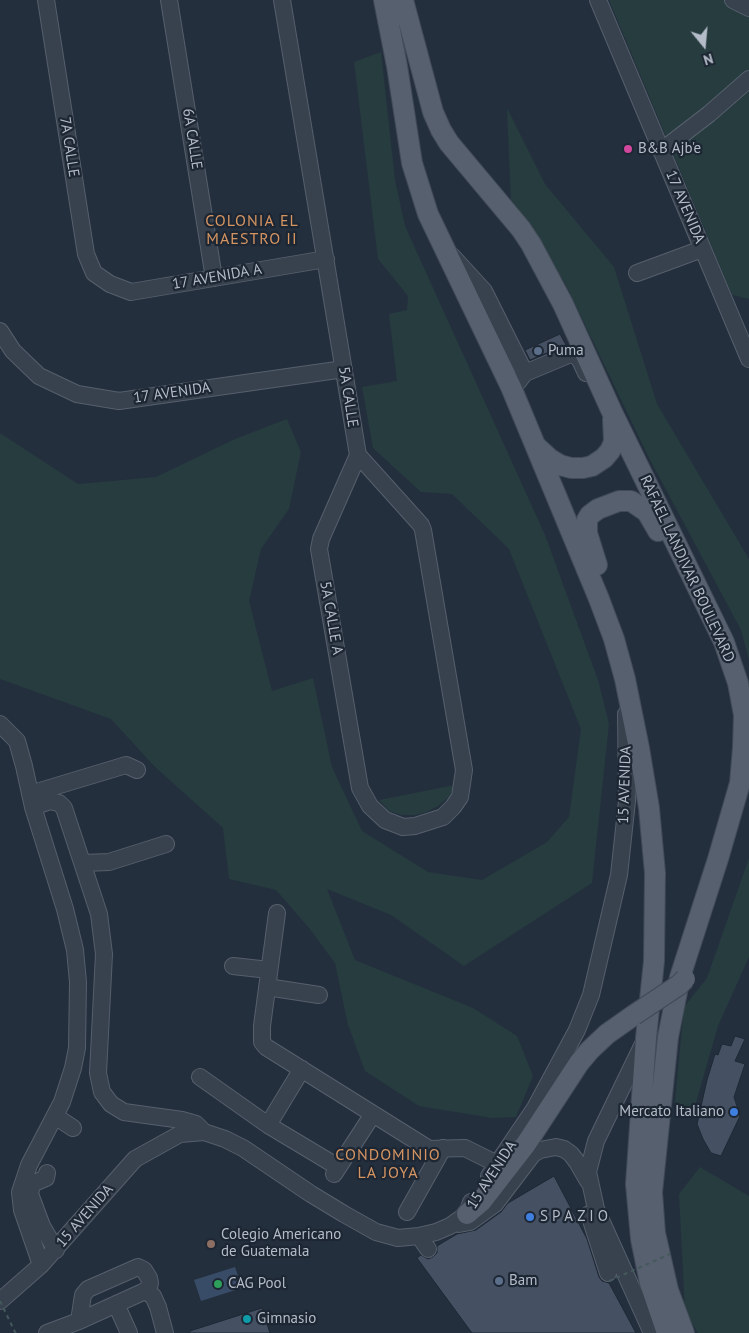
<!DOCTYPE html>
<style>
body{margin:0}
#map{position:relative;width:749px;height:1333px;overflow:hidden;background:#242f3e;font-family:"PT Sans",sans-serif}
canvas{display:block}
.north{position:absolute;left:679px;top:20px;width:50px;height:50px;-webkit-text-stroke:4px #1d2633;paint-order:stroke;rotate:163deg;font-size:14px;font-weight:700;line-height:20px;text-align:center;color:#b4bcc9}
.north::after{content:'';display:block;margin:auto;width:18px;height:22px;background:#b4bcc9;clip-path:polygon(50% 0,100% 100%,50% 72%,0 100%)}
</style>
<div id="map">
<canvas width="749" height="1333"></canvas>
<div class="north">N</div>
</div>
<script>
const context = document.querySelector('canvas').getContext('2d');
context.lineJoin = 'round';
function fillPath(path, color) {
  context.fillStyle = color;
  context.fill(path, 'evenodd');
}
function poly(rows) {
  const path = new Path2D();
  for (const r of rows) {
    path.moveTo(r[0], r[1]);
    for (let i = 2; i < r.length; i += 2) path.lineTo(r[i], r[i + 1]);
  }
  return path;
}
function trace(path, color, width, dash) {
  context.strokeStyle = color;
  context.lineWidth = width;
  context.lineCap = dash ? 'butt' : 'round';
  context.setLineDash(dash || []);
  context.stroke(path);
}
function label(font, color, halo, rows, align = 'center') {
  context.font = font + ' "PT Sans",sans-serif';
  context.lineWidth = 4.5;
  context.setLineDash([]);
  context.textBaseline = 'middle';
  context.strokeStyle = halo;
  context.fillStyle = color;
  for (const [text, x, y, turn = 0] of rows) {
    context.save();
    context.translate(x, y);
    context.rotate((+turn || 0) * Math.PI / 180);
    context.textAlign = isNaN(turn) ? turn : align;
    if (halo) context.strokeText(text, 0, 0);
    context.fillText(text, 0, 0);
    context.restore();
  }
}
const green = poly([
 [609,0,749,0,749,299,732,295],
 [381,52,395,180,405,226,545,535,598,680,609,724,592,883,464,966,391,915,327,889,355,960,473,1008,517,1036,533,1076,516,1117,492,1118,419,1106,365,1071,348,1025,335,963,309,928,276,890,229,879,223,828,154,766,111,719,0,679,0,433,78,484,156,477,235,439,287,419,301,452,289,509,261,549,249,601,272,691,313,678,332,767,362,831,428,872,482,880,547,842,569,817,581,729,509,549,452,494,421,492,373,448,362,387,397,381,389,314,407,310,408,296,378,259,354,62],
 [507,108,545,184,614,267,657,404,749,559,749,660,741,630,648,456,565,283,511,202],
 [455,785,450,796,438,806,427,812,415,815,402,815,389,811,379,800],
 [749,858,749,957,718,1026,693,1113,674,1113,684,1007,707,978],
 [700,1167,749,1196,749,1333,698,1333,685,1311,679,1194]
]);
const water = poly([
 [235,1267,242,1288,201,1301,194,1280]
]);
const building = poly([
 [560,334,566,345,530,360,525,350,560,334],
 [735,1036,745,1039,735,1061,745,1064,734,1097,740,1116,721,1156,711,1153,703,1139,697,1124,707,1080,715,1054,718,1055,722,1044,731,1046,735,1036],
 [554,1176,587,1239,599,1277,602,1281,609,1283,636,1333,472,1333,417,1258,421,1255,428,1259,433,1257,437,1253,437,1246,457,1234,476,1230,501,1212,508,1203,554,1176],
 [262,1308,270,1333,190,1333,190,1331,262,1308]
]);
const path = poly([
 [15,1332,16,1333]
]);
const minor = poly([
 [46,0,86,254,94,273,110,284,131,292,326,259],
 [169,0,214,278],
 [282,0,358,455,421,525,423,530,464,770,460,797,453,807,443,817,415,826,403,827,385,820,370,806,360,788,319,549,321,539,358,455],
 [598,0,749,359],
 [733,0,749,8],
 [661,151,709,114,749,79],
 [452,256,484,291,525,373],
 [637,273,702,249],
 [0,331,13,351,39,376,77,394,119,401,344,369],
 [518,382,525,373,573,353,580,360,586,373],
 [0,724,17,741,24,766,33,807,65,909,75,950,78,982,77,1048,73,1068,62,1102,29,1165,20,1192,22,1210,41,1265],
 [30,794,126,765,137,770],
 [33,807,50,801,59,803,64,808,99,914,104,954,98,1073,102,1092,111,1104,124,1112,182,1120,196,1124,204,1132],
 [83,863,109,862,166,844],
 [277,913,262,1026,262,1042,266,1047,429,1149,465,1148,491,1161,497,1166],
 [233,966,269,970],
 [267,987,319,995],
 [644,1042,596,1141,588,1172,596,1209,652,1333],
 [200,1077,268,1125,302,1069],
 [55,1116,73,1128],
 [268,1125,338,1167],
 [47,1173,46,1178,32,1184,30,1194,42,1226,56,1250],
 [334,1174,373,1114],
 [489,1176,535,1108,577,1030,591,995,619,875,627,801,626,714],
 [407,1212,443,1148],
 [589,1214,608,1273],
 [459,1224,470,1222,495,1204,533,1154,540,1150,556,1147,564,1149,571,1154,577,1162,588,1181],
 [419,1236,428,1249],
 [145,1291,153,1296,158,1307,165,1333],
 [0,1301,41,1265,135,1159,180,1134,204,1132,225,1139,243,1148,311,1194,344,1214,376,1232,398,1238,419,1236,436,1232,450,1226,467,1214,471,1202],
 [116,1304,129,1333],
 [47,1333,79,1321,145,1291,149,1287,150,1283,149,1278,144,1270,138,1267,88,1289,83,1295,79,1321]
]);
const major = poly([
 [384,0,397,66,412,163,428,214,511,387,599,599,614,639,625,679,639,748,649,808,655,873,654,961,646,1038,636,1184,641,1239,650,1283,667,1333],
 [403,0,433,112,441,130,449,143,521,229,531,244,563,304,612,412,724,642,738,683,744,715,743,748,740,783,718,859,680,977,668,1037,652,1192,655,1233,668,1290,684,1333],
 [537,447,550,459,560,465,571,468,583,468,592,466,604,458,610,451,614,442,613,419],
 [597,565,587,533,587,520,590,515,598,509,619,501,631,501,647,512,658,531],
 [467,1214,481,1202,526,1144,579,1063,590,1050,607,1034,634,1015]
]);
const pathBridge = poly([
 [609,1281,670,1254],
 [0,1301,15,1332]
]);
const majorBridge = poly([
 [634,1015,679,985,685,979]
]);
const markers = [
 [628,149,5,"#d1479c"],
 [538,351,5,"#5c6f8a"],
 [734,1112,5,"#3f7fe0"],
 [530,1217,5,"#3f7fe0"],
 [211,1244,5,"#8d6e63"],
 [499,1281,5,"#5c6f8a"],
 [218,1284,5,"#2e9e5b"],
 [247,1319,5,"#0f9aa8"]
];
const streetNames = [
 ["6A CALLE",192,139,81],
 ["7A CALLE",69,147,81],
 ["17 AVENIDA",685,207,67],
 ["17 AVENIDA A",217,277,-10],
 ["17 AVENIDA",172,393,-8],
 ["5A CALLE",348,397,81],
 ["RAFAEL LANDIVAR BOULEVARD",687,569,65],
 ["5A CALLE A",331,618,80],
 ["15 AVENIDA",625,785,-88],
 ["15 AVENIDA",492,1175,-57],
 ["15 AVENIDA",85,1216,-49]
];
const poiNames = [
 ["B&B Ajb'e",638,149],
 ["Puma",548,351],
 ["Mercato Italiano",724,1112,"right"],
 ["S P A Z I O",540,1217],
 ["Colegio Americano",221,1235],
 ["de Guatemala",221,1252],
 ["Bam",509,1281],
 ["CAG Pool",228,1284],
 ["Gimnasio",257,1319]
];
const neighbourhoodNames = [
 ["COLONIA EL",252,221],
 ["MAESTRO II",252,239],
 ["CONDOMINIO",388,1155],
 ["LA JOYA",388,1173]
];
fillPath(green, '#263c3f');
fillPath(water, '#394c67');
fillPath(building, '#455162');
trace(building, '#1f2835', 1);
trace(minor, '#565f6c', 18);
trace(major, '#414a57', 22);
trace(path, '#44595c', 2, [4, 4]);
trace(minor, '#38414e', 16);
trace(major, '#56606e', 20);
trace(majorBridge, '#414a57', 22, []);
trace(pathBridge, '#44595c', 2, [4, 4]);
trace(majorBridge, '#56606e', 20);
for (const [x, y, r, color] of markers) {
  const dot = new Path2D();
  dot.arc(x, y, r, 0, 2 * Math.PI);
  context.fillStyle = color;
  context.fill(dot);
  trace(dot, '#1d2633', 2);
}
label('15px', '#b4bcc9', '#1d2633', streetNames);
label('15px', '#b4bcc9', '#1d2633', poiNames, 'left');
context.letterSpacing = '1px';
label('16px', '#d59563', '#1d2633', neighbourhoodNames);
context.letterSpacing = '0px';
</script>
